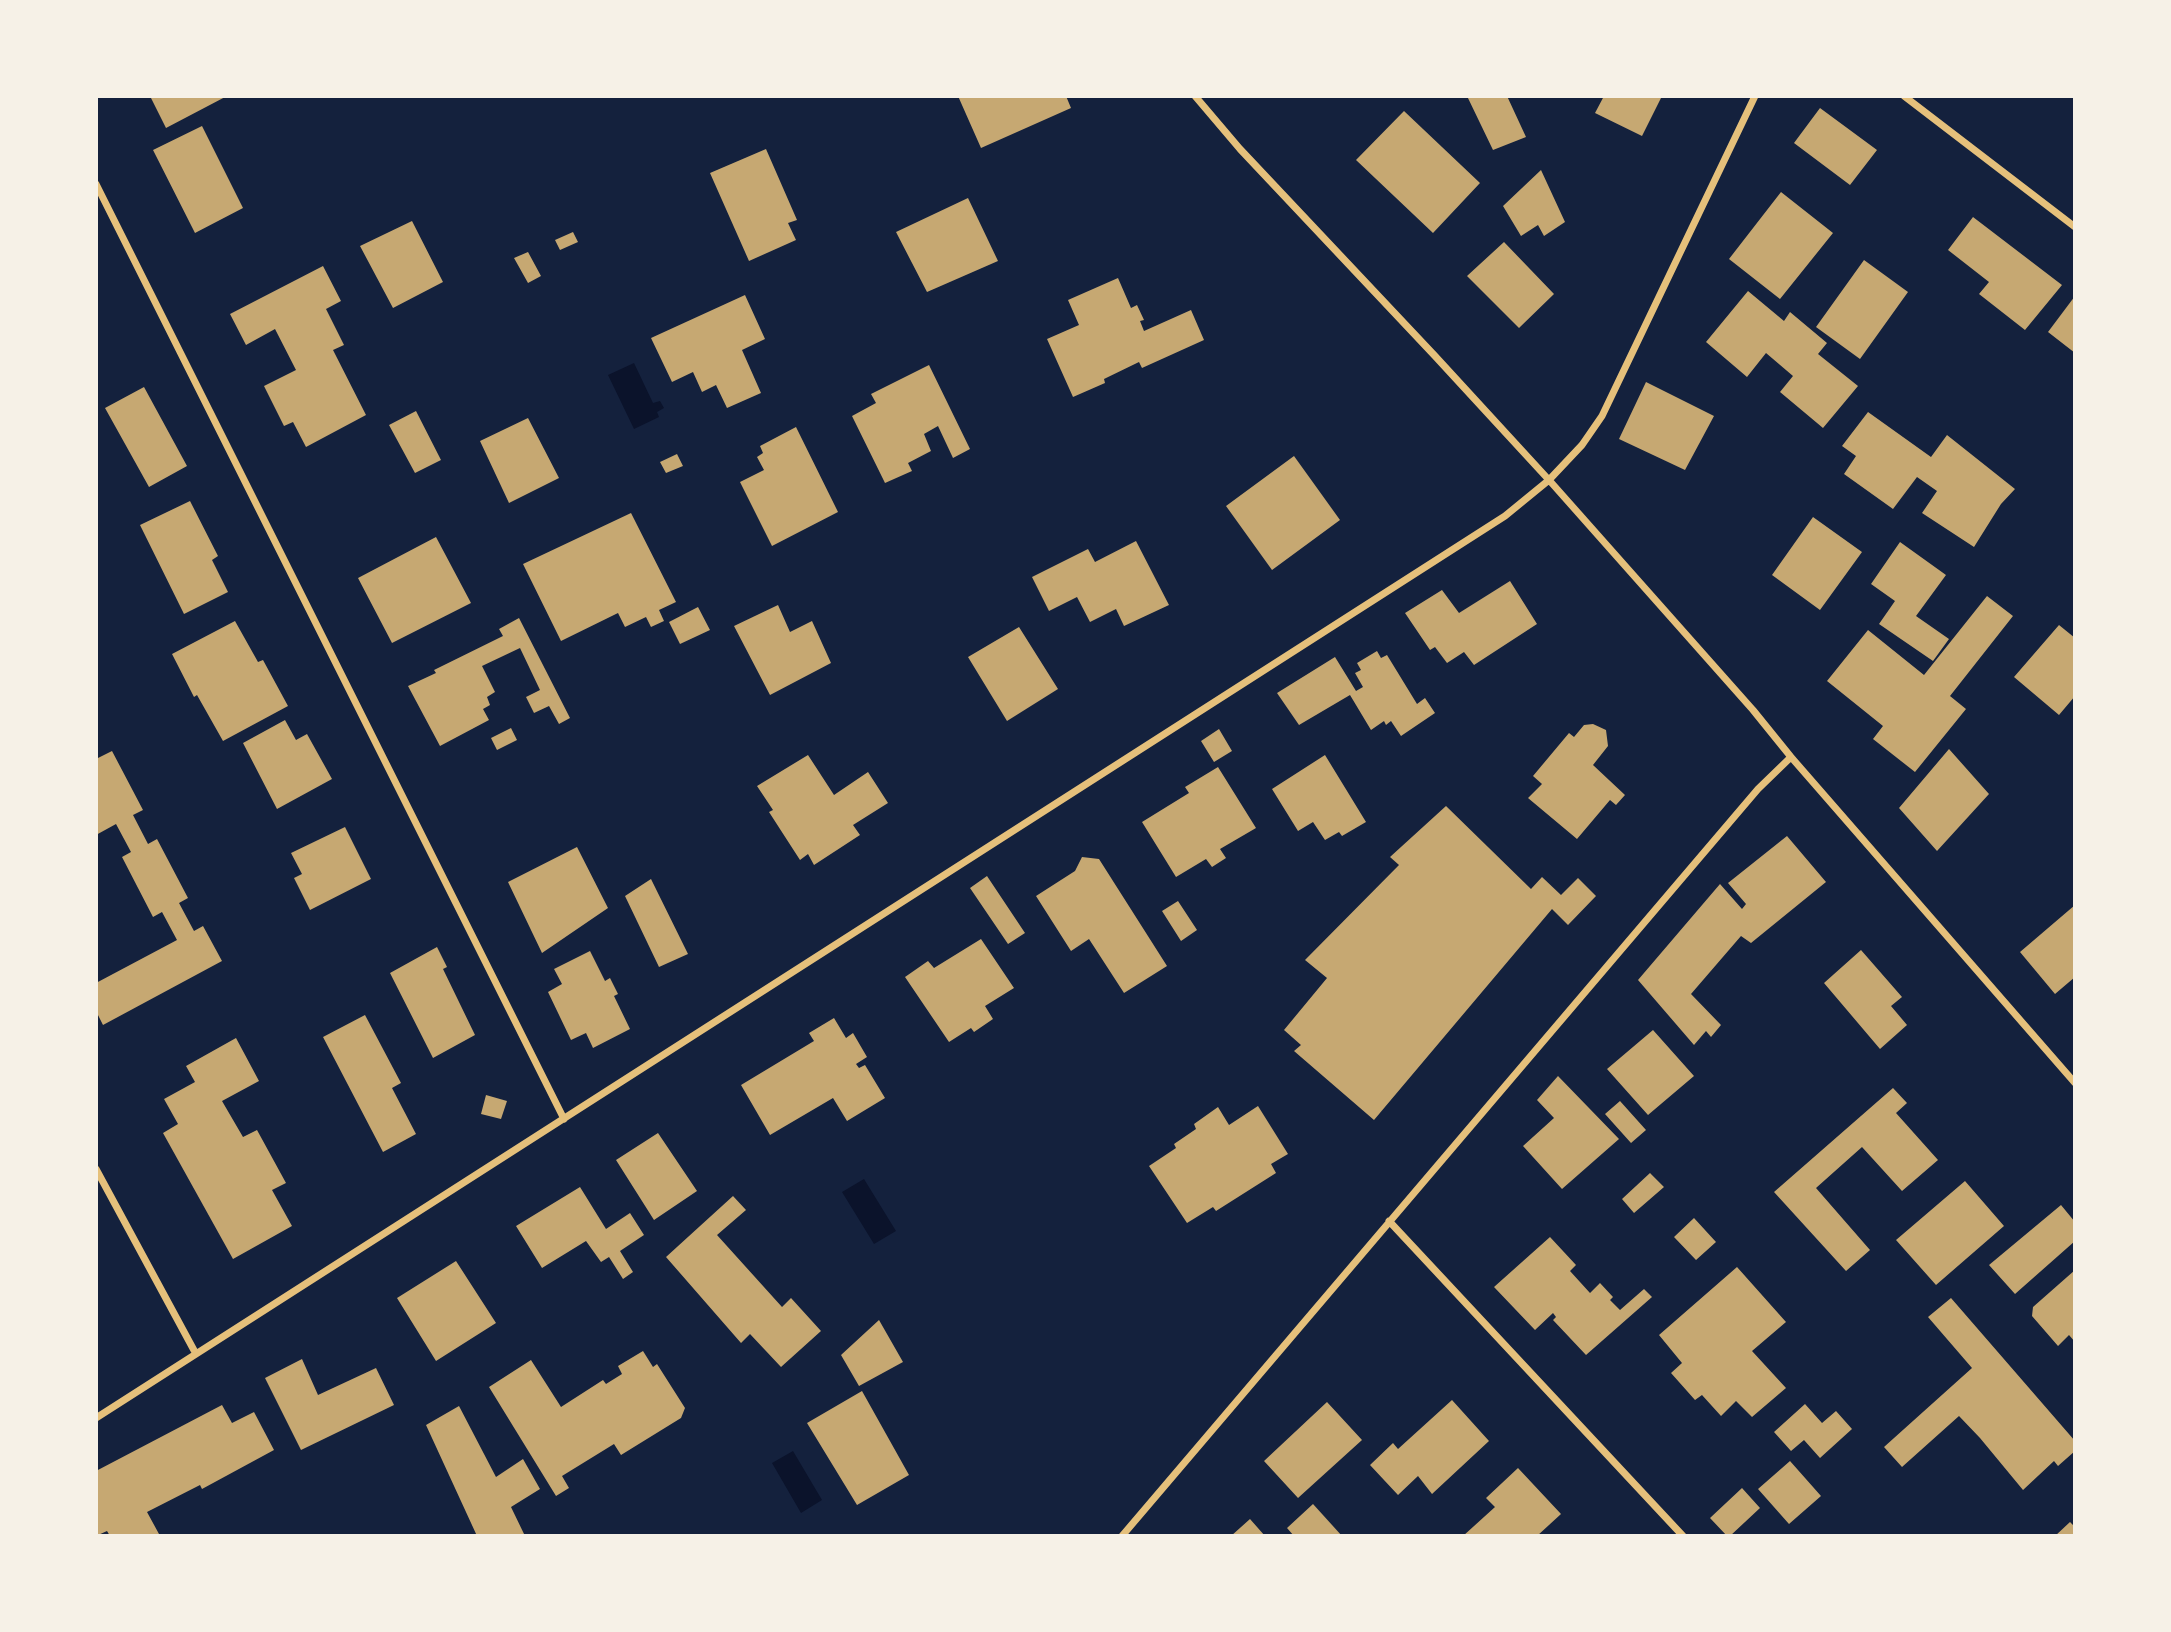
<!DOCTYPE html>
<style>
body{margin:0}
#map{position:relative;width:2171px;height:1632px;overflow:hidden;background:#14213d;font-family:Figtree,sans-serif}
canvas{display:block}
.frame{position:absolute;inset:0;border:98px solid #f6f1e7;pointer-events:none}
</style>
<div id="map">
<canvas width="2171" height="1632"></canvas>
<div class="frame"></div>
</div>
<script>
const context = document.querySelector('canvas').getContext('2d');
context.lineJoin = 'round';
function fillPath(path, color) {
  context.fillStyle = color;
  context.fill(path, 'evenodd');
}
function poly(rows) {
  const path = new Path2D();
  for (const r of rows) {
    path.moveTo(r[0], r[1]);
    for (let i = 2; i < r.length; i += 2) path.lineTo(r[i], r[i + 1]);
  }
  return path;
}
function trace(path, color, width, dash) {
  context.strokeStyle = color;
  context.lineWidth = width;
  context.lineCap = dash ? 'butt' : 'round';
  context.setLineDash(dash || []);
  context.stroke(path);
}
const water = poly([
 [634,363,653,403,660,401,664,408,657,412,659,417,634,429,608,375],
 [864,1179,896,1231,874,1244,842,1192],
 [793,1451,822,1500,801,1513,772,1463]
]);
const building = poly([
 [150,96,227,96,166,128],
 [958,96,1066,96,1071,108,981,148],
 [1467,96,1507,96,1526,137,1493,150],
 [1604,96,1662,96,1642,136,1595,113],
 [1820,108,1877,150,1850,185,1794,143],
 [1404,111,1480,183,1433,233,1356,160],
 [202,126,243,208,195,233,153,150],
 [766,149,797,220,788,223,796,240,749,261,710,173],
 [1541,170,1565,222,1544,236,1538,225,1521,236,1503,206],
 [1781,192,1833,233,1780,299,1729,259],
 [968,198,998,261,927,292,896,232],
 [1973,217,2062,285,2025,330,1979,294,1989,282,1948,250],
 [412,221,443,282,393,308,360,246],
 [573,232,578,242,560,250,555,240],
 [1504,242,1554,294,1519,328,1467,276],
 [528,252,541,276,528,283,514,258],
 [1864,260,1908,292,1860,359,1816,327],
 [323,266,341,301,326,309,344,345,333,350,366,415,306,447,293,422,284,426,264,386,296,370,275,329,246,345,230,314],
 [1118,278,1131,308,1137,305,1144,320,1140,321,1144,331,1191,310,1204,340,1142,368,1139,362,1104,379,1105,383,1073,397,1047,339,1079,325,1068,300],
 [1748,291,1784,321,1790,312,1827,343,1818,354,1858,386,1823,428,1780,392,1793,376,1766,353,1747,377,1706,342],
 [745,295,765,339,742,350,761,393,727,408,716,385,702,392,693,372,672,382,651,338],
 [2075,296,2075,353,2048,332],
 [929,365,970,449,953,458,938,426,924,434,931,451,908,463,912,471,885,483,852,416,876,403,871,394],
 [1646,382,1714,416,1685,470,1619,439],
 [144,387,187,466,149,487,105,408],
 [416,411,441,460,415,473,389,425],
 [1868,412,1931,457,1947,435,2015,489,2001,504,1974,547,1922,513,1937,491,1917,477,1893,509,1844,474,1856,456,1842,446],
 [528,418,559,478,509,503,480,441],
 [796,427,838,512,772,546,740,482,764,470,757,457,763,453,760,446],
 [677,454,683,466,666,473,660,462],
 [1294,456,1340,520,1272,570,1226,506],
 [190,501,218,556,212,560,228,592,184,614,140,525],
 [631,513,676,602,659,610,664,621,651,627,646,617,625,627,618,613,561,641,523,564],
 [1813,517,1862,552,1820,610,1772,575],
 [436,537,471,603,392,643,358,578],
 [1136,541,1169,605,1124,626,1116,609,1090,622,1077,597,1049,611,1032,577,1088,549,1095,562],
 [1900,542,1946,575,1916,616,1949,639,1933,661,1879,624,1895,601,1871,584],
 [1510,581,1537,624,1474,665,1464,652,1447,663,1435,647,1430,650,1405,613,1442,590,1459,613],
 [1987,596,2013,616,1950,696,1966,709,1915,772,1873,739,1883,726,1827,681,1868,630,1924,675],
 [778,605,790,632,812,621,831,663,770,695,734,626],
 [698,607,710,630,680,644,669,622],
 [519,618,570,718,559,724,549,706,534,713,526,697,540,690,520,648,482,666,495,692,487,697,490,705,483,709,489,720,440,746,408,686,436,673,434,670,503,636,499,629],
 [235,621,258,662,263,660,288,706,223,741,197,695,194,697,172,654],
 [2059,625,2075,638,2075,696,2059,715,2014,677],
 [1019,627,1058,689,1007,721,968,657],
 [1377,651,1381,658,1387,655,1417,704,1425,698,1435,713,1401,736,1391,721,1386,725,1384,721,1371,730,1350,695,1299,725,1277,693,1335,657,1356,691,1363,687,1355,673,1361,670,1357,663],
 [285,720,296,740,307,734,332,779,277,809,243,743],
 [1593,724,1606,730,1608,746,1593,765,1625,795,1616,805,1610,800,1577,839,1528,798,1542,784,1533,776,1569,733,1574,737,1584,725],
 [511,728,517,740,497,750,491,738],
 [1219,729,1232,751,1214,762,1201,741],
 [1949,749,1989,794,1937,851,1899,808],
 [112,751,143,810,133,815,148,844,157,839,188,898,179,903,194,931,203,926,222,961,103,1025,96,1011,96,983,177,940,162,912,153,917,122,857,131,852,116,824,96,835,96,759],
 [808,755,834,795,868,772,888,803,853,825,860,835,814,865,808,854,800,860,769,812,773,810,757,786],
 [1325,755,1366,822,1342,836,1339,832,1325,840,1313,822,1298,831,1272,789],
 [1218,767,1256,828,1220,849,1226,858,1212,867,1206,859,1176,877,1142,822,1189,793,1185,787],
 [1446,806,1531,889,1542,877,1561,895,1578,878,1596,896,1568,925,1552,909,1374,1120,1294,1051,1301,1045,1284,1030,1327,978,1305,960,1399,865,1390,857],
 [345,827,371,879,310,910,294,878,302,874,291,853],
 [1787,836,1826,882,1751,943,1741,936,1691,994,1721,1025,1711,1037,1706,1031,1694,1045,1638,980,1720,884,1742,909,1746,904,1728,883],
 [577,847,608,908,542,953,508,882],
 [1082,857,1099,859,1167,966,1124,993,1089,939,1071,951,1036,896,1075,871],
 [987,876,1025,933,1008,944,970,888],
 [651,879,688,954,659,967,625,896],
 [1178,901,1197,930,1181,941,1162,911],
 [2075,905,2075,977,2055,994,2020,952],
 [981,939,1014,988,985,1006,993,1019,974,1032,971,1028,949,1042,905,977,928,961,934,968],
 [437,947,447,967,443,969,475,1035,433,1058,390,973],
 [1861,950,1902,997,1891,1006,1907,1025,1880,1049,1824,983],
 [590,951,605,981,610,978,618,994,614,996,630,1029,593,1048,586,1033,571,1040,548,992,562,984,554,969],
 [365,1015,401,1083,392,1088,416,1134,383,1152,323,1037],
 [834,1018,846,1038,853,1033,867,1057,856,1064,859,1068,865,1065,885,1098,847,1121,833,1098,770,1135,741,1085,814,1041,809,1033],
 [1653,1030,1694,1076,1648,1115,1607,1069],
 [236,1038,259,1081,222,1101,243,1137,257,1130,286,1183,272,1190,292,1226,233,1259,163,1133,178,1124,164,1099,195,1082,186,1066],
 [1558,1076,1619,1139,1562,1189,1523,1146,1554,1118,1537,1100],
 [1893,1088,1907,1103,1896,1113,1938,1160,1902,1191,1862,1147,1816,1188,1870,1250,1846,1271,1774,1192],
 [486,1095,507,1101,501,1119,481,1114],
 [1620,1101,1646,1130,1631,1143,1605,1114],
 [1258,1106,1288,1154,1271,1164,1276,1173,1216,1211,1213,1207,1187,1223,1149,1166,1176,1148,1174,1144,1196,1129,1194,1124,1218,1107,1229,1125],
 [658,1133,697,1191,654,1220,616,1160],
 [1650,1173,1664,1187,1634,1213,1622,1199],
 [1965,1181,2004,1226,1936,1285,1896,1240],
 [580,1187,606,1229,630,1213,644,1235,620,1251,633,1272,623,1279,609,1257,601,1262,586,1241,542,1268,516,1226],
 [733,1196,746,1210,717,1235,782,1307,791,1298,821,1331,781,1367,750,1334,741,1343,666,1257],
 [2061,1205,2075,1222,2075,1241,2015,1294,1989,1265],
 [1694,1218,1716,1242,1696,1260,1674,1237],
 [1550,1237,1576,1265,1570,1271,1590,1293,1600,1283,1613,1297,1610,1300,1620,1310,1644,1289,1652,1297,1586,1355,1553,1320,1556,1317,1553,1313,1535,1330,1494,1287],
 [456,1261,496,1323,436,1361,397,1298],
 [1737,1267,1786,1322,1752,1351,1786,1388,1752,1417,1736,1401,1721,1416,1702,1395,1695,1400,1671,1373,1682,1363,1659,1335],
 [2075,1270,2075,1342,2069,1335,2058,1346,2032,1316,2033,1307],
 [1951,1298,2075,1441,2075,1451,2058,1466,2054,1461,2023,1490,1980,1438,1959,1416,1902,1467,1884,1447,1972,1368,1928,1317],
 [879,1320,903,1362,859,1386,841,1355],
 [643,1351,653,1367,657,1364,685,1408,681,1418,621,1455,614,1444,562,1476,569,1488,556,1496,489,1387,531,1360,561,1407,603,1380,606,1384,622,1374,618,1366],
 [302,1359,318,1395,376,1368,394,1405,301,1450,265,1378],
 [862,1391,909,1475,857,1505,807,1423],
 [1452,1400,1489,1441,1432,1494,1418,1476,1398,1495,1370,1465,1393,1443,1398,1449],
 [1327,1402,1362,1440,1298,1498,1264,1461],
 [1805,1404,1822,1423,1836,1411,1852,1429,1820,1458,1804,1440,1791,1451,1774,1432],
 [222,1405,232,1423,254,1412,274,1450,202,1489,200,1485,147,1512,159,1534,156,1536,110,1536,107,1531,96,1536,96,1471],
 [459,1406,496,1477,523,1459,540,1489,511,1507,525,1536,477,1536,426,1425],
 [1790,1461,1821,1496,1789,1524,1758,1489],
 [1518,1468,1561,1514,1537,1536,1463,1536,1495,1507,1486,1498],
 [1742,1488,1760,1508,1730,1536,1727,1536,1710,1518],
 [1313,1504,1342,1536,1294,1536,1287,1528],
 [1250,1519,1265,1536,1231,1536],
 [2070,1522,2075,1527,2075,1536,2055,1536]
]);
const minor = poly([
 [1195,96,1240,149,1435,356,1549,480,1753,710,1791,757,2075,1083],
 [1904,96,2075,227],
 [96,184,564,1119],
 [96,1169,196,1354],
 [1389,1221,1683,1536],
 [96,1418,1505,516,1549,480,1582,445,1602,416,1755,96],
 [1122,1536,1758,789,1791,757]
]);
fillPath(water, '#0b132b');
fillPath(building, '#c6a872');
trace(minor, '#e5c07b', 7);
</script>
